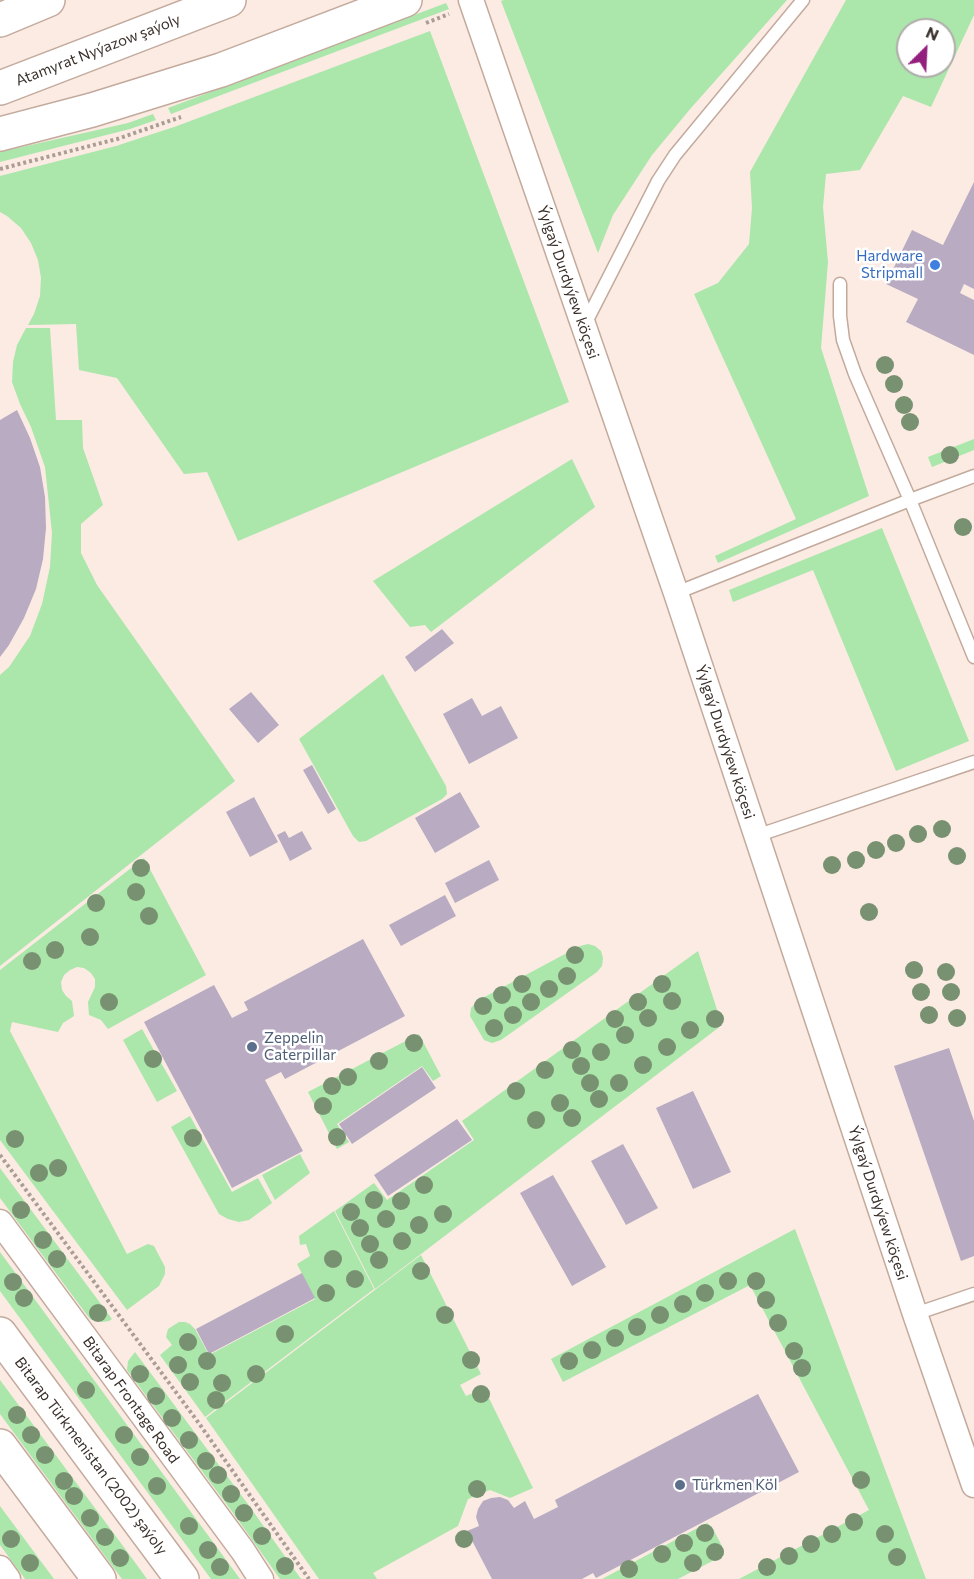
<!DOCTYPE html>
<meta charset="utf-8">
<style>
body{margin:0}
#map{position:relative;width:974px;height:1579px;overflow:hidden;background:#fbebe3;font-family:Commissioner,sans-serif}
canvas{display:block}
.north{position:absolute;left:896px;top:18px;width:60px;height:60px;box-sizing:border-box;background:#fff;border:2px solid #b0acaa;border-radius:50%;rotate:24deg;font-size:16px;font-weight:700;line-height:24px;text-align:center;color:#3a302b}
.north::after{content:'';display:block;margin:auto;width:21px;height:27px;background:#94207e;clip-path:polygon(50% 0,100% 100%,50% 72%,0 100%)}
</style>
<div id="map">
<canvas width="974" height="1579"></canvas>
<div class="north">N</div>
</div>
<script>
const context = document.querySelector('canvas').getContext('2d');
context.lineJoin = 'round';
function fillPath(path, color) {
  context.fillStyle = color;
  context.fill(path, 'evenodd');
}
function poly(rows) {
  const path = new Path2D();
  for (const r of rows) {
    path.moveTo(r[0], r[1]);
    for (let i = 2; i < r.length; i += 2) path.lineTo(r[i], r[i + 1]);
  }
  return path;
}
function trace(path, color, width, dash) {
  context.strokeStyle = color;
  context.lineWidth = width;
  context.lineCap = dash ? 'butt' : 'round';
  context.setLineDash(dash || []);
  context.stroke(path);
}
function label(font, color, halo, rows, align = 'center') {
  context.font = font + ' Commissioner,sans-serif';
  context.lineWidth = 5;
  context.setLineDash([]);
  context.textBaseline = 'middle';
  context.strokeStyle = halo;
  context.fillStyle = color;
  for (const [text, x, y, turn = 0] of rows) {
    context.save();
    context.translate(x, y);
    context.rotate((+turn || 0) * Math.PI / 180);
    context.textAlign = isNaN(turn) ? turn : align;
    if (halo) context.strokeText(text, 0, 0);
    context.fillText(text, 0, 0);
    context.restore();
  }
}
const green = poly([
 [504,0,787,0,691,108,652,155,613,215,598,253,501,1],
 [846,0,974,0,974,15,931,107,903,96,860,170,826,174,823,207,828,262,821,348,869,496,718,563,715,556,796,519,694,294,718,283,749,244,752,208,750,172],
 [908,30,944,30,944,66,908,66],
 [446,3,449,9,171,114,168,108],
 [430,31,569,402,238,541,207,472,184,474,117,378,79,370,76,324,28,325,34,314,40,296,41,278,38,260,31,243,21,228,7,216,0,212,0,176,116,146,177,126],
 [153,114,156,120,130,129,0,162,0,152,128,123],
 [26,328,50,328,56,420,82,420,83,448,103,505,81,524,81,553,97,585,235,781,0,966,0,675,9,667,30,636,42,604,50,567,52,533,45,467,31,427,20,404,12,382,13,362,17,345],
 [974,439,974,450,932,467,928,457],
 [572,459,595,507,431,632,425,625,410,627,373,581],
 [882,528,969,741,896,771,813,570,733,602,729,590],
 [383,674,446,786,447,794,442,799,366,841,359,842,353,836,299,739],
 [144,858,206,975,108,1029,101,1020,89,1015,88,1002,95,987,95,979,91,973,84,968,77,967,70,970,64,975,61,982,62,990,66,996,72,1001,74,1016,63,1023,58,1032,12,1022,10,1031,127,1254,148,1244,154,1246,165,1267,165,1274,159,1286,127,1310,0,1140,0,970],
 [588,944,595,946,601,951,603,958,602,966,597,972,501,1040,492,1043,484,1040,470,1016,471,1008,477,1001,580,946],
 [698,951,722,1025,375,1289,335,1211,374,1183,387,1200,474,1140,462,1121],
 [142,1029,177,1091,157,1102,123,1040],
 [419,1034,441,1076,433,1081,422,1066,337,1124,349,1142,337,1149,308,1092],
 [190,1116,232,1192,258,1178,272,1203,249,1220,239,1222,228,1219,219,1214,171,1127],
 [300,1154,310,1173,275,1200,262,1175],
 [0,1168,112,1319,109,1321,102,1322,90,1319,0,1198],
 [334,1211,374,1289,205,1417,160,1355,172,1345,166,1337,168,1329,179,1322,185,1322,190,1324,195,1329,209,1355,315,1299,297,1264,310,1256,306,1244,300,1245,299,1236],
 [795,1229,926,1579,739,1579,869,1510,750,1285,563,1382,551,1359],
 [0,1252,232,1568,240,1579,211,1579,0,1291],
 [421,1255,481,1374,460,1385,466,1396,484,1388,533,1488,510,1498,490,1490,468,1499,458,1526,373,1573,377,1579,319,1579,206,1418],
 [135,1352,250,1507,301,1579,280,1579,236,1517,127,1370,128,1361],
 [0,1380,126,1550,147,1579,122,1579,0,1414],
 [0,1506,54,1579,25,1579,0,1545],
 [707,1523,712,1527,723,1548,724,1555,678,1579,602,1579]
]);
const building = poly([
 [974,182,974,289,964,284,960,293,974,300,974,355,906,322,918,299,886,284,912,230,943,245],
 [17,410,30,438,40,467,45,497,46,528,43,559,36,589,24,618,9,645,0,657,0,420],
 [442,629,454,643,415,672,405,657],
 [251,692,279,725,258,743,229,709],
 [472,698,482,716,501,706,518,738,469,764,443,714],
 [312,765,336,809,328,814,303,770],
 [460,792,480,827,435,853,415,818],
 [254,797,278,842,250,857,226,812],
 [285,831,289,838,302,831,312,849,290,861,277,835],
 [489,860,499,880,455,903,445,883],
 [445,895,456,916,401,946,389,925],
 [363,939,405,1016,285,1079,281,1072,265,1080,303,1151,232,1188,144,1022,214,985,232,1018,248,1010,244,1002],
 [949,1048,974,1121,974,1256,961,1261,894,1066],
 [422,1067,436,1088,352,1144,339,1124],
 [693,1091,731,1172,693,1189,656,1108],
 [457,1119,472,1140,388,1196,374,1175],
 [623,1144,658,1208,626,1225,591,1161],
 [553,1175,606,1267,572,1286,520,1193],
 [302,1273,315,1298,209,1354,196,1329],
 [758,1394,799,1472,596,1578,593,1573,582,1579,492,1579,467,1531,479,1526,476,1517,478,1509,483,1501,491,1498,500,1497,508,1500,514,1508,525,1501,534,1519,558,1507,555,1500]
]);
const path = poly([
 [426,23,449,14],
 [0,169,117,139,181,117],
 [0,1155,198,1422,309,1579]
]);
const service = poly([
 [840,284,840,316,843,340,855,374,910,500,974,657],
 [584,326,658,181,675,155,803,0],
 [676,593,910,500,974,476],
 [756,836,974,762],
 [915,1314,974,1294]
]);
const minor = poly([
 [471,0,676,593,915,1314,974,1485],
 [0,1222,243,1551,261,1579],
 [0,1568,8,1579]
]);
const secondary = poly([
 [0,1334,182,1579],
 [0,1446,99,1579]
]);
const primary = poly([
 [0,20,48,0],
 [0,88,229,0],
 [0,134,92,110,221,70,405,0]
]);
const trees = [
 [885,365],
 [894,384],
 [904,405],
 [910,422],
 [950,455],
 [963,527],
 [942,829],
 [918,834],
 [896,843],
 [876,850],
 [957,856],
 [856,860],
 [832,865],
 [141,868],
 [136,892],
 [96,903],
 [869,912],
 [149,916],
 [90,937],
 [55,950],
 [575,955],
 [32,961],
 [914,970],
 [946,972],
 [567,976],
 [522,984],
 [662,984],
 [549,989],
 [921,992],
 [951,992],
 [502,995],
 [672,1001],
 [109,1002],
 [531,1002],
 [638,1002],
 [483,1006],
 [513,1015],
 [929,1015],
 [648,1018],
 [957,1018],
 [615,1019],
 [715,1019],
 [494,1028],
 [690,1030],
 [625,1035],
 [414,1043],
 [667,1047],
 [572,1050],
 [601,1052],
 [153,1059],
 [379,1061],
 [643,1065],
 [581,1066],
 [545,1070],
 [348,1077],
 [590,1083],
 [619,1083],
 [332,1086],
 [516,1091],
 [599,1099],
 [560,1103],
 [323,1106],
 [572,1118],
 [536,1120],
 [337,1137],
 [193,1138],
 [15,1139],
 [58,1168],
 [39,1173],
 [424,1185],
 [374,1200],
 [401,1201],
 [21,1210],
 [351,1212],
 [443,1214],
 [386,1219],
 [419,1225],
 [360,1228],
 [43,1240],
 [402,1241],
 [370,1244],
 [57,1259],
 [333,1259],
 [379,1260],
 [421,1271],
 [355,1279],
 [728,1281],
 [756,1281],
 [13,1282],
 [326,1293],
 [705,1293],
 [24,1298],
 [766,1300],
 [683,1304],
 [98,1313],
 [445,1315],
 [660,1315],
 [778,1323],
 [637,1327],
 [285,1334],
 [615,1338],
 [188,1342],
 [592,1350],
 [794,1351],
 [471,1360],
 [207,1361],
 [569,1361],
 [178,1365],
 [802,1368],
 [140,1374],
 [256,1374],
 [190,1382],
 [222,1383],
 [86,1390],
 [481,1394],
 [156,1396],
 [216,1400],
 [17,1415],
 [172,1418],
 [31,1435],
 [124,1435],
 [189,1440],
 [45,1455],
 [140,1457],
 [206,1461],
 [218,1475],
 [861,1480],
 [64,1481],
 [157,1486],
 [477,1489],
 [231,1494],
 [74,1496],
 [244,1513],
 [90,1518],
 [854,1522],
 [189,1526],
 [705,1533],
 [832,1534],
 [885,1534],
 [262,1536],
 [105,1537],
 [11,1539],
 [464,1539],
 [684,1543],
 [811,1544],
 [208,1550],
 [715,1552],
 [662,1554],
 [789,1556],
 [897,1557],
 [120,1558],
 [30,1563],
 [693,1563],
 [285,1566],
 [220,1567],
 [767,1567],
 [629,1569]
];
const markers = [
 [935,265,6,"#3f7fe0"],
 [252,1047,6,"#5c6f8a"],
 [680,1485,6,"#5c6f8a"]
];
const streetNames = [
 ["Atamyrat Nyýazow şaýoly",98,50,-21],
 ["Ýylgaý Durdyýew köçesi",568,282,71],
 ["Ýylgaý Durdyýew köçesi",725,742,72],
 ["Ýylgaý Durdyýew köçesi",878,1203,72],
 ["Bitarap Frontage Road",131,1400,54],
 ["Bitarap Türkmenistan (2002) şaýoly",91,1456,53]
];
const shopNames = [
 ["Hardware",923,256],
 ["Stripmall",923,273]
];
const serviceNames = [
 ["Zeppelin",264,1038],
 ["Caterpillar",264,1055],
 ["Türkmen Köl",692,1485]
];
fillPath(green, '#abe6ab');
fillPath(building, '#b8abc2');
trace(service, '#c3aa9d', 15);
trace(minor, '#c3aa9d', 27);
trace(secondary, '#c3aa9d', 36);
trace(primary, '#c3aa9d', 36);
trace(path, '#ab9d96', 4, [3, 3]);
trace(service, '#fff', 12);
trace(minor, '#fff', 24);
trace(secondary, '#fff', 33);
trace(primary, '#fff', 33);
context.fillStyle = '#789271';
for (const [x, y] of trees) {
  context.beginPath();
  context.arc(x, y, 9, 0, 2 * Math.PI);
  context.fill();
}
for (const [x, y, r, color] of markers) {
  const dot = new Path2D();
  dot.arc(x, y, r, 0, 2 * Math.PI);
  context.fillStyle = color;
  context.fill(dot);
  trace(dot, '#fff', 2);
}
label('15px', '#3a302b', '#fff', streetNames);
label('15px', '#366cbe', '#fff', shopNames, 'right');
label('15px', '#4e5e75', '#fff', serviceNames, 'left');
</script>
